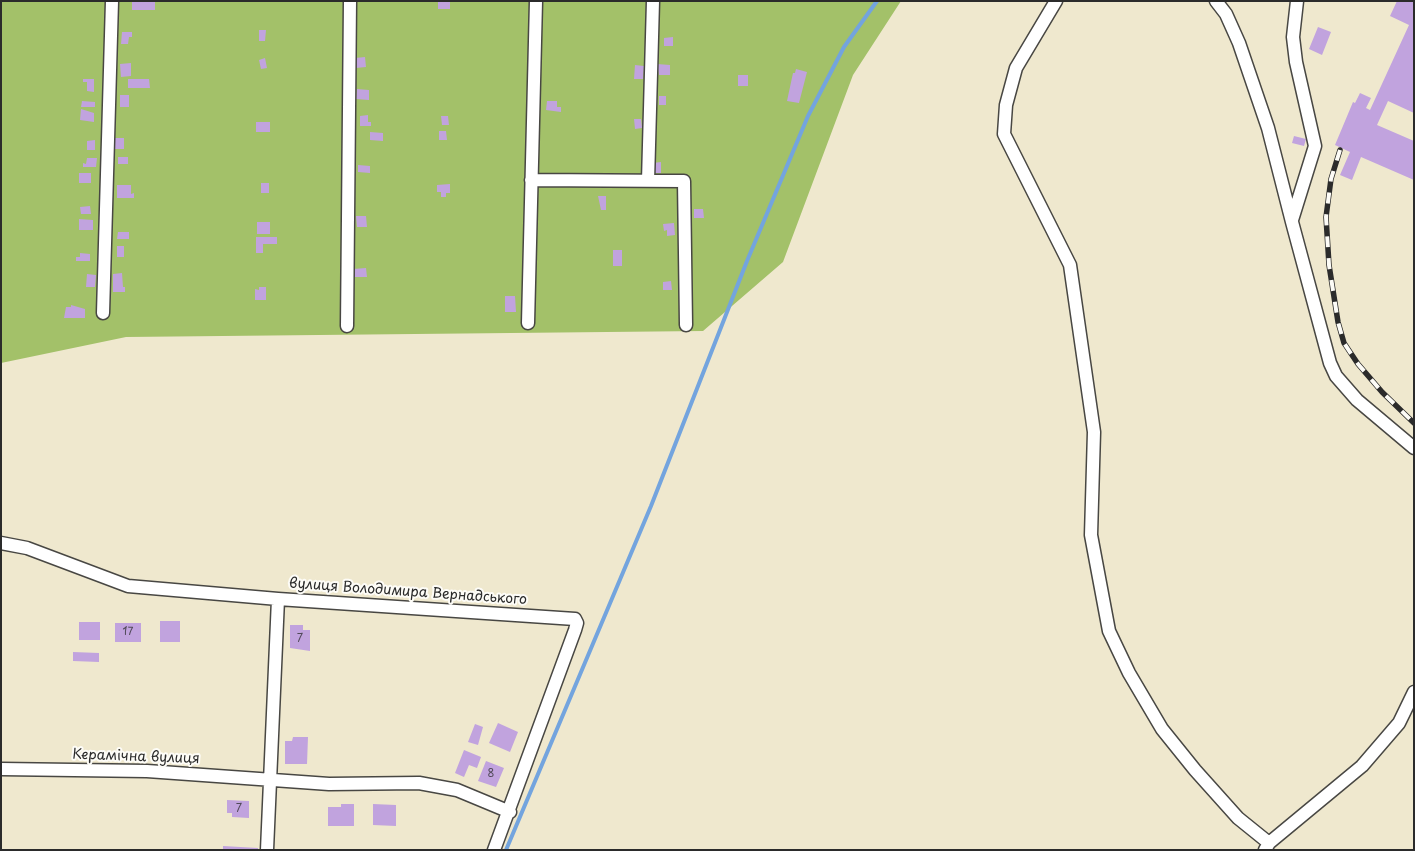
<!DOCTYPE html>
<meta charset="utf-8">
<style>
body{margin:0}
#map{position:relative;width:1415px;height:851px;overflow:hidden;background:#efe8ce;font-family:"Playpen Sans",sans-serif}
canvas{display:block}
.frame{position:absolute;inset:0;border:2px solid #2b2b2b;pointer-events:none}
</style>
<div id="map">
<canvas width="1415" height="851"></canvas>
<div class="frame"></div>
</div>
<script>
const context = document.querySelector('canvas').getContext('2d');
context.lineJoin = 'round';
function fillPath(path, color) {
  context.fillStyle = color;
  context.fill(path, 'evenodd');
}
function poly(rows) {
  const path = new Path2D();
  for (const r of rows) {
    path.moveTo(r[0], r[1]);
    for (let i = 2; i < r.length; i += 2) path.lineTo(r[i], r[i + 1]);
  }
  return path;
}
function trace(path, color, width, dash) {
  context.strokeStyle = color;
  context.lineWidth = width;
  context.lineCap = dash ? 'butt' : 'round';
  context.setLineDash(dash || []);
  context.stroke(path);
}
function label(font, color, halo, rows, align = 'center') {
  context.font = font + ' "Playpen Sans",sans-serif';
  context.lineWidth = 4;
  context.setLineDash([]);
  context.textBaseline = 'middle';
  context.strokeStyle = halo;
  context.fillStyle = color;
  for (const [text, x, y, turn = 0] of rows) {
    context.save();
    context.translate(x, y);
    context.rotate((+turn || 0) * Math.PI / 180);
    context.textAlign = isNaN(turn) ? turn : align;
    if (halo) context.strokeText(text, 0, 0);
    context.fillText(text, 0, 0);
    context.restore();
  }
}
const green = poly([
 [1,1,901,1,853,75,783,262,703,331,126,337,1,363]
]);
const stream = poly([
 [506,850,651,506,747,261,808,116,844,47,877,1]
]);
const building = poly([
 [132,1,155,1,155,10,132,10],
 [438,1,450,1,450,9,438,9],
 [1397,1,1414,1,1414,113,1388,101,1377,125,1414,141,1414,180,1361,157,1352,180,1340,175,1350,152,1335,145,1353,102,1355,103,1360,93,1371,98,1366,108,1370,110,1409,25,1390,16],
 [1318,27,1331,32,1322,55,1309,49],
 [259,30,266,30,265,41,259,41],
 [122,32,132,32,132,37,129,37,128,44,121,44],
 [673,37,673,46,664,46,664,38],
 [365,57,366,67,356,68,355,58],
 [265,58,267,68,261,69,259,60],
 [131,63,131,76,121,77,120,64],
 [657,64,670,65,670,75,659,75],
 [635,65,644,66,643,79,634,79],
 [796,69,807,72,799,103,787,101,793,73,795,73],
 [738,75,748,75,748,86,738,86],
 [83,79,94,79,94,92,87,91,87,82,83,82],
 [128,79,149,79,150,88,128,88],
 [357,89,369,90,369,100,356,99],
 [120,95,129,95,129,107,120,107],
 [659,96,666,96,666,105,659,105],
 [82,101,95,102,95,107,81,107],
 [547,101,557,101,557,107,561,107,561,112,546,110],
 [81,109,94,113,94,122,80,120],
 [368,115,368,122,371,122,371,126,360,126,360,116],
 [441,116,448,116,449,125,442,125],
 [634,119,641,119,642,128,635,129],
 [256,122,270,122,270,132,256,132],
 [439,131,446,131,447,140,439,140],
 [370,132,383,133,383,141,370,140],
 [1294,136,1306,139,1304,146,1292,143],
 [115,138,124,138,124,149,115,149],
 [95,140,95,150,87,150,87,141],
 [118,157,128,157,128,164,118,164],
 [87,158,97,158,96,167,83,167,83,163,86,164],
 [661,162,661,173,654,173,653,163],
 [358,165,370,166,370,173,358,172],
 [79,173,91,173,91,183,79,183],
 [261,183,269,183,269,193,261,193],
 [450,184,450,193,446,193,446,197,441,197,441,192,437,192,437,185],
 [117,185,131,185,131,194,134,193,134,198,117,198],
 [598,196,606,196,606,210,601,210],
 [90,206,91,214,81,214,80,207],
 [694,209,703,209,704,218,694,218],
 [356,216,366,216,367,227,357,227],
 [79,219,93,220,93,230,79,230],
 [257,222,270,222,270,234,257,234],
 [674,223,675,235,667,236,667,230,664,231,663,224],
 [118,232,129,232,129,239,117,239],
 [256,237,277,237,277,244,263,244,263,253,256,253],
 [117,246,124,246,124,257,117,257],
 [613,250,622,250,622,266,613,266],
 [80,253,90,254,90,261,76,261,76,257,80,257],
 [366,268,367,277,354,277,353,269],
 [122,273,123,287,125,287,125,292,113,292,113,274],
 [87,274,96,275,95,287,86,287],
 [671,281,672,290,663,290,663,282],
 [259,287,266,287,266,300,255,300,255,289,259,290],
 [505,296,515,296,516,312,505,312],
 [71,305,85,309,85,318,64,318,66,307,71,307],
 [160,621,180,621,180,642,160,642],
 [79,622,100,622,100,640,79,640],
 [115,623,141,623,141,642,115,642],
 [290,625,303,625,303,630,310,630,310,651,290,648],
 [73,652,99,653,99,662,73,661],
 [498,723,518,732,510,752,489,743],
 [475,724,483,727,478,745,468,742],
 [293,737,308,737,307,764,285,764,285,741,292,741],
 [464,750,481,757,477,768,469,765,464,777,455,773],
 [486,761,504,768,496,787,478,781],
 [227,800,249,801,249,818,232,817,232,813,227,813],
 [341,804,354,804,354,826,328,826,328,807,341,807],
 [373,804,396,805,396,826,373,825],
 [223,846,258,848,258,850,223,850]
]);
const minor = poly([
 [1056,1,1016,68,1006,105,1004,134,1070,265,1094,432,1091,535,1109,631,1129,673,1162,729,1195,770,1238,818,1269,843],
 [1216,1,1226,14,1239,43,1268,128,1292,222,1330,363,1336,376,1357,400,1414,448],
 [531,180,684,181,686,325],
 [648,181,653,1],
 [1292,220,1315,146,1296,62,1293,37,1297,1],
 [103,313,112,1],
 [528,323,536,1],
 [347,326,350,1],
 [1,543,27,548,128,586,278,599,575,619,577,623,575,630,494,850],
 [1,769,147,771,329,784,419,783,457,790,510,812],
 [267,850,278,599],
 [1265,850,1269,843,1362,766,1399,723,1414,692]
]);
const rail = poly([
 [1340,150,1331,179,1326,217,1329,265,1338,322,1344,343,1358,364,1382,392,1414,423]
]);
const numberNames = [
 ["17",128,632],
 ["7",300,639],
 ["8",491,774],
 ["7",239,809]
];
const streetNames = [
 ["вулиця Володимира Вернадського",408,592,4],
 ["Керамічна вулиця",136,757,2]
];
fillPath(green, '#a3c169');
trace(stream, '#73a4de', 4);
fillPath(building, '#c1a3de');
trace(minor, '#484743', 15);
trace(minor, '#fff', 12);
trace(rail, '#2b2b2b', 5.5);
trace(rail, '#fdfcf7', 4, [11]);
label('11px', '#504958', null, numberNames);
label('14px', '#2b2b2b', '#fdfcf7', streetNames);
</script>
